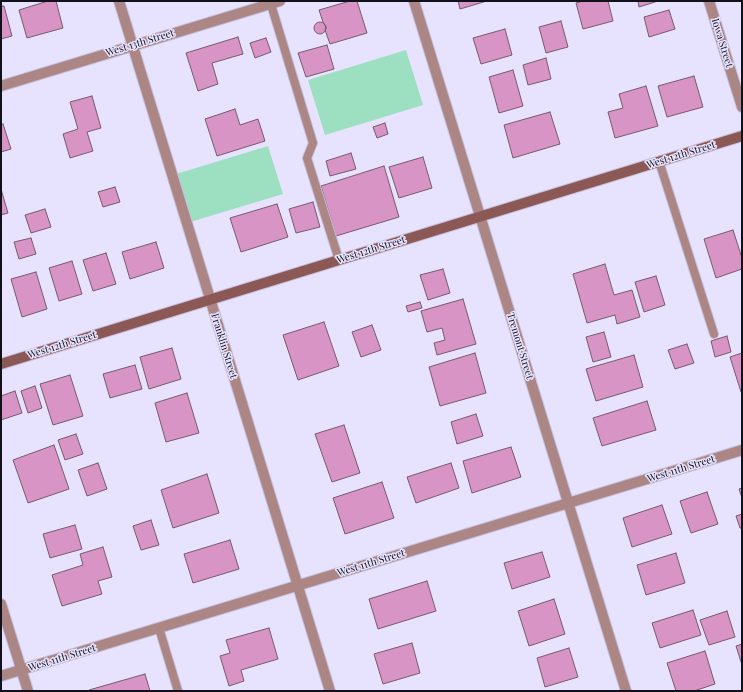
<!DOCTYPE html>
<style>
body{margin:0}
#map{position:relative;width:743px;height:692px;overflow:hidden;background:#e7e2fe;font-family:"Playfair Display",serif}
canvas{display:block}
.frame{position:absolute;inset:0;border:2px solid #12101b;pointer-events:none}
</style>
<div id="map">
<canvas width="743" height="692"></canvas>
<div class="frame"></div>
</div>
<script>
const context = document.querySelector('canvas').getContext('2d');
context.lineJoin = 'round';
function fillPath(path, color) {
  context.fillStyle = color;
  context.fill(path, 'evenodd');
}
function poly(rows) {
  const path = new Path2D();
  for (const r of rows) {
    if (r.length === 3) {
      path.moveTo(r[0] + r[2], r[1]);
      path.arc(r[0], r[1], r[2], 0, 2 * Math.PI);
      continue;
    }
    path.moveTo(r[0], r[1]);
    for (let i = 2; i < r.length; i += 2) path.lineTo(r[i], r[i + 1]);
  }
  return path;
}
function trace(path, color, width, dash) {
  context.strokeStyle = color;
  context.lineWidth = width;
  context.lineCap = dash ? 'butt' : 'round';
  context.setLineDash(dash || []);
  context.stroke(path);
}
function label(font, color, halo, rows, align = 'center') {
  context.font = font + ' "Playfair Display",serif';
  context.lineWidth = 3;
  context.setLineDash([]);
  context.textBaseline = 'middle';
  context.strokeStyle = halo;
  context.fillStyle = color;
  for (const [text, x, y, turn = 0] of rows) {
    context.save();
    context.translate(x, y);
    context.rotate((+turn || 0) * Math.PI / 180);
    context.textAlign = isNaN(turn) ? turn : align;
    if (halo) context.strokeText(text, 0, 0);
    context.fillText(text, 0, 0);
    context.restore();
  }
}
const green = poly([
 [406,50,423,105,325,135,308,80],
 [268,146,283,194,187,223,173,175]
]);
const building = poly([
 [48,1,56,1,63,28,27,38,19,10,48,1],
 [350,1,357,1,367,33,330,44,325,30,326,27,323,22,319,10,350,1],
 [458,1,487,1,460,9,458,1],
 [583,1,608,1,613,21,583,29,576,3,583,1],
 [638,1,658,1,639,7,638,1],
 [1,6,4,6,12,36,1,39,1,6],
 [669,10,675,29,649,37,644,17,669,10],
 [561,21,568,47,546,53,539,27,561,21],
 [320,28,6],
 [505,29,512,55,481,64,473,38,505,29],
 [238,37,243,54,212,63,218,84,198,91,186,53,238,37],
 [266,38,271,52,255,58,250,43,266,38],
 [327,45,334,69,306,77,298,53,327,45],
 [546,58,551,79,528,85,523,65,546,58],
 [513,70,523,106,499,113,489,77,513,70],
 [694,76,703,107,667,117,658,86,694,76],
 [646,86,658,126,615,138,608,112,623,108,619,94,646,86],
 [92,96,101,128,87,132,93,151,70,158,63,134,78,129,70,102,92,96],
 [235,109,240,125,258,119,265,141,217,156,205,119,235,109],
 [550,112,560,144,513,158,504,125,550,112],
 [385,123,388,134,377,138,373,127,385,123],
 [3,124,11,149,1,152,1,125,3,124],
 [351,153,356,169,330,176,326,161,351,153],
 [423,157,432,188,399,198,389,167,423,157],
 [384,166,399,217,336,236,321,186,384,166],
 [115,187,120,202,103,207,98,192,115,187],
 [1,189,8,213,1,215,1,189],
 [313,202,320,227,296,233,289,209,313,202],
 [277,204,288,237,241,252,230,218,277,204],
 [45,209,51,227,31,233,25,215,45,209],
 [733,230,742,258,742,269,716,278,704,239,733,230],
 [31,238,36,254,19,259,14,242,31,238],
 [156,242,164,268,130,279,122,252,156,242],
 [106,253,116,284,93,291,83,260,106,253],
 [72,261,82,294,59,301,49,268,72,261],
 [605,264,614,295,632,290,640,317,617,324,615,315,587,323,573,274,605,264],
 [443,269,450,293,428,300,420,275,443,269],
 [36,272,47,309,22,317,11,279,36,272],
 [656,276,665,305,644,312,635,282,656,276],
 [463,299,476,344,437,355,434,343,445,340,442,328,427,332,421,311,463,299],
 [420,302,422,308,408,312,406,306,420,302],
 [324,322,339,366,298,380,283,335,324,322],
 [372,325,381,350,361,357,352,332,372,325],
 [604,332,611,357,593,362,586,337,604,332],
 [727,336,731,352,715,357,711,341,727,336],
 [687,344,694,363,675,369,668,350,687,344],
 [172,348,181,379,149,389,140,357,172,348],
 [475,353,486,393,440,406,429,367,475,353],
 [742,353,742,392,741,392,730,357,742,353],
 [634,355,643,387,596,401,586,369,634,355],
 [135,365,142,389,110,398,103,374,135,365],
 [70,375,83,416,53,425,40,384,70,375],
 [35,386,42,408,28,413,21,391,35,386],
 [15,391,22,413,1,420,1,396,15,391],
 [187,393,199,433,166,442,155,403,187,393],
 [647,401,656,430,602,446,593,418,647,401],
 [476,414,483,436,457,444,451,422,476,414],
 [344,425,360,473,332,482,315,434,344,425],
 [76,434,83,454,65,460,58,440,76,434],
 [54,445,69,489,28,503,13,460,54,445],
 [511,447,521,477,472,493,463,461,511,447],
 [98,463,107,489,87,496,78,470,98,463],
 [451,463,459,488,416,503,407,477,451,463],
 [207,474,219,513,173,528,161,490,207,474],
 [382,482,394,518,345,534,333,498,382,482],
 [742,488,742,498,739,489,742,488],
 [707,492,718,524,691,533,680,501,707,492],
 [662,505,672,534,632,547,623,518,662,505],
 [742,514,742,528,740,528,736,516,742,514],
 [151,520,159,545,141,550,133,526,151,520],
 [75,525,82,549,50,558,43,534,75,525],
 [230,540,239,569,193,583,184,554,230,540],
 [103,547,112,577,98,581,102,594,62,606,52,575,83,565,80,554,103,547],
 [542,552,550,577,512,589,504,563,542,552],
 [676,553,685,583,646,595,637,565,676,553],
 [427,581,436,611,378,629,369,599,427,581],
 [554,599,565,634,529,646,518,611,554,599],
 [693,610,701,635,660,648,652,623,693,610],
 [727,611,735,637,709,645,700,620,727,611],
 [269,628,278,659,241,670,244,681,229,686,220,656,230,653,226,640,269,628],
 [412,643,420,673,383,684,374,654,412,643],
 [742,644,742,665,736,646,742,644],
 [569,648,578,677,545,687,537,658,569,648],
 [705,651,715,684,694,691,676,691,667,663,705,651],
 [145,674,150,691,89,691,89,690,145,674]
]);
const lane = poly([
 [270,1,313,143,307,158,339,260],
 [659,161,714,334],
 [159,628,178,691]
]);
const street = poly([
 [119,1,330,691],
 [414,1,626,691],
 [709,1,742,107],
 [1,86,280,1],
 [1,604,28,691],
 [1,676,742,450]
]);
const secondary = poly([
 [1,364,742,136]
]);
const streetNames = [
 ["West 13th Street",140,43,-17],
 ["Iowa Street",722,43,73],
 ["West 12th Street",681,155,-17],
 ["West 12th Street",371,250,-17],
 ["West 12th Street",62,345,-17],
 ["Franklin Street",224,346,73],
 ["Tremont Street",520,346,73],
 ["West 11th Street",681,469,-17],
 ["West 11th Street",371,563,-17],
 ["West 11th Street",62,658,-17]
];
fillPath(green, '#9ddfc1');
fillPath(building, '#d794c4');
trace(building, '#765a6e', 1);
trace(lane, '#c5c0da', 10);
trace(street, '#c5c0da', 12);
trace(secondary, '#c5c0da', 12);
trace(lane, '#ab8684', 8);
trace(street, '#ab8684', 10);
trace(secondary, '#8c5855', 10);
label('10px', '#12101b', '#e7e2fe', streetNames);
</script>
